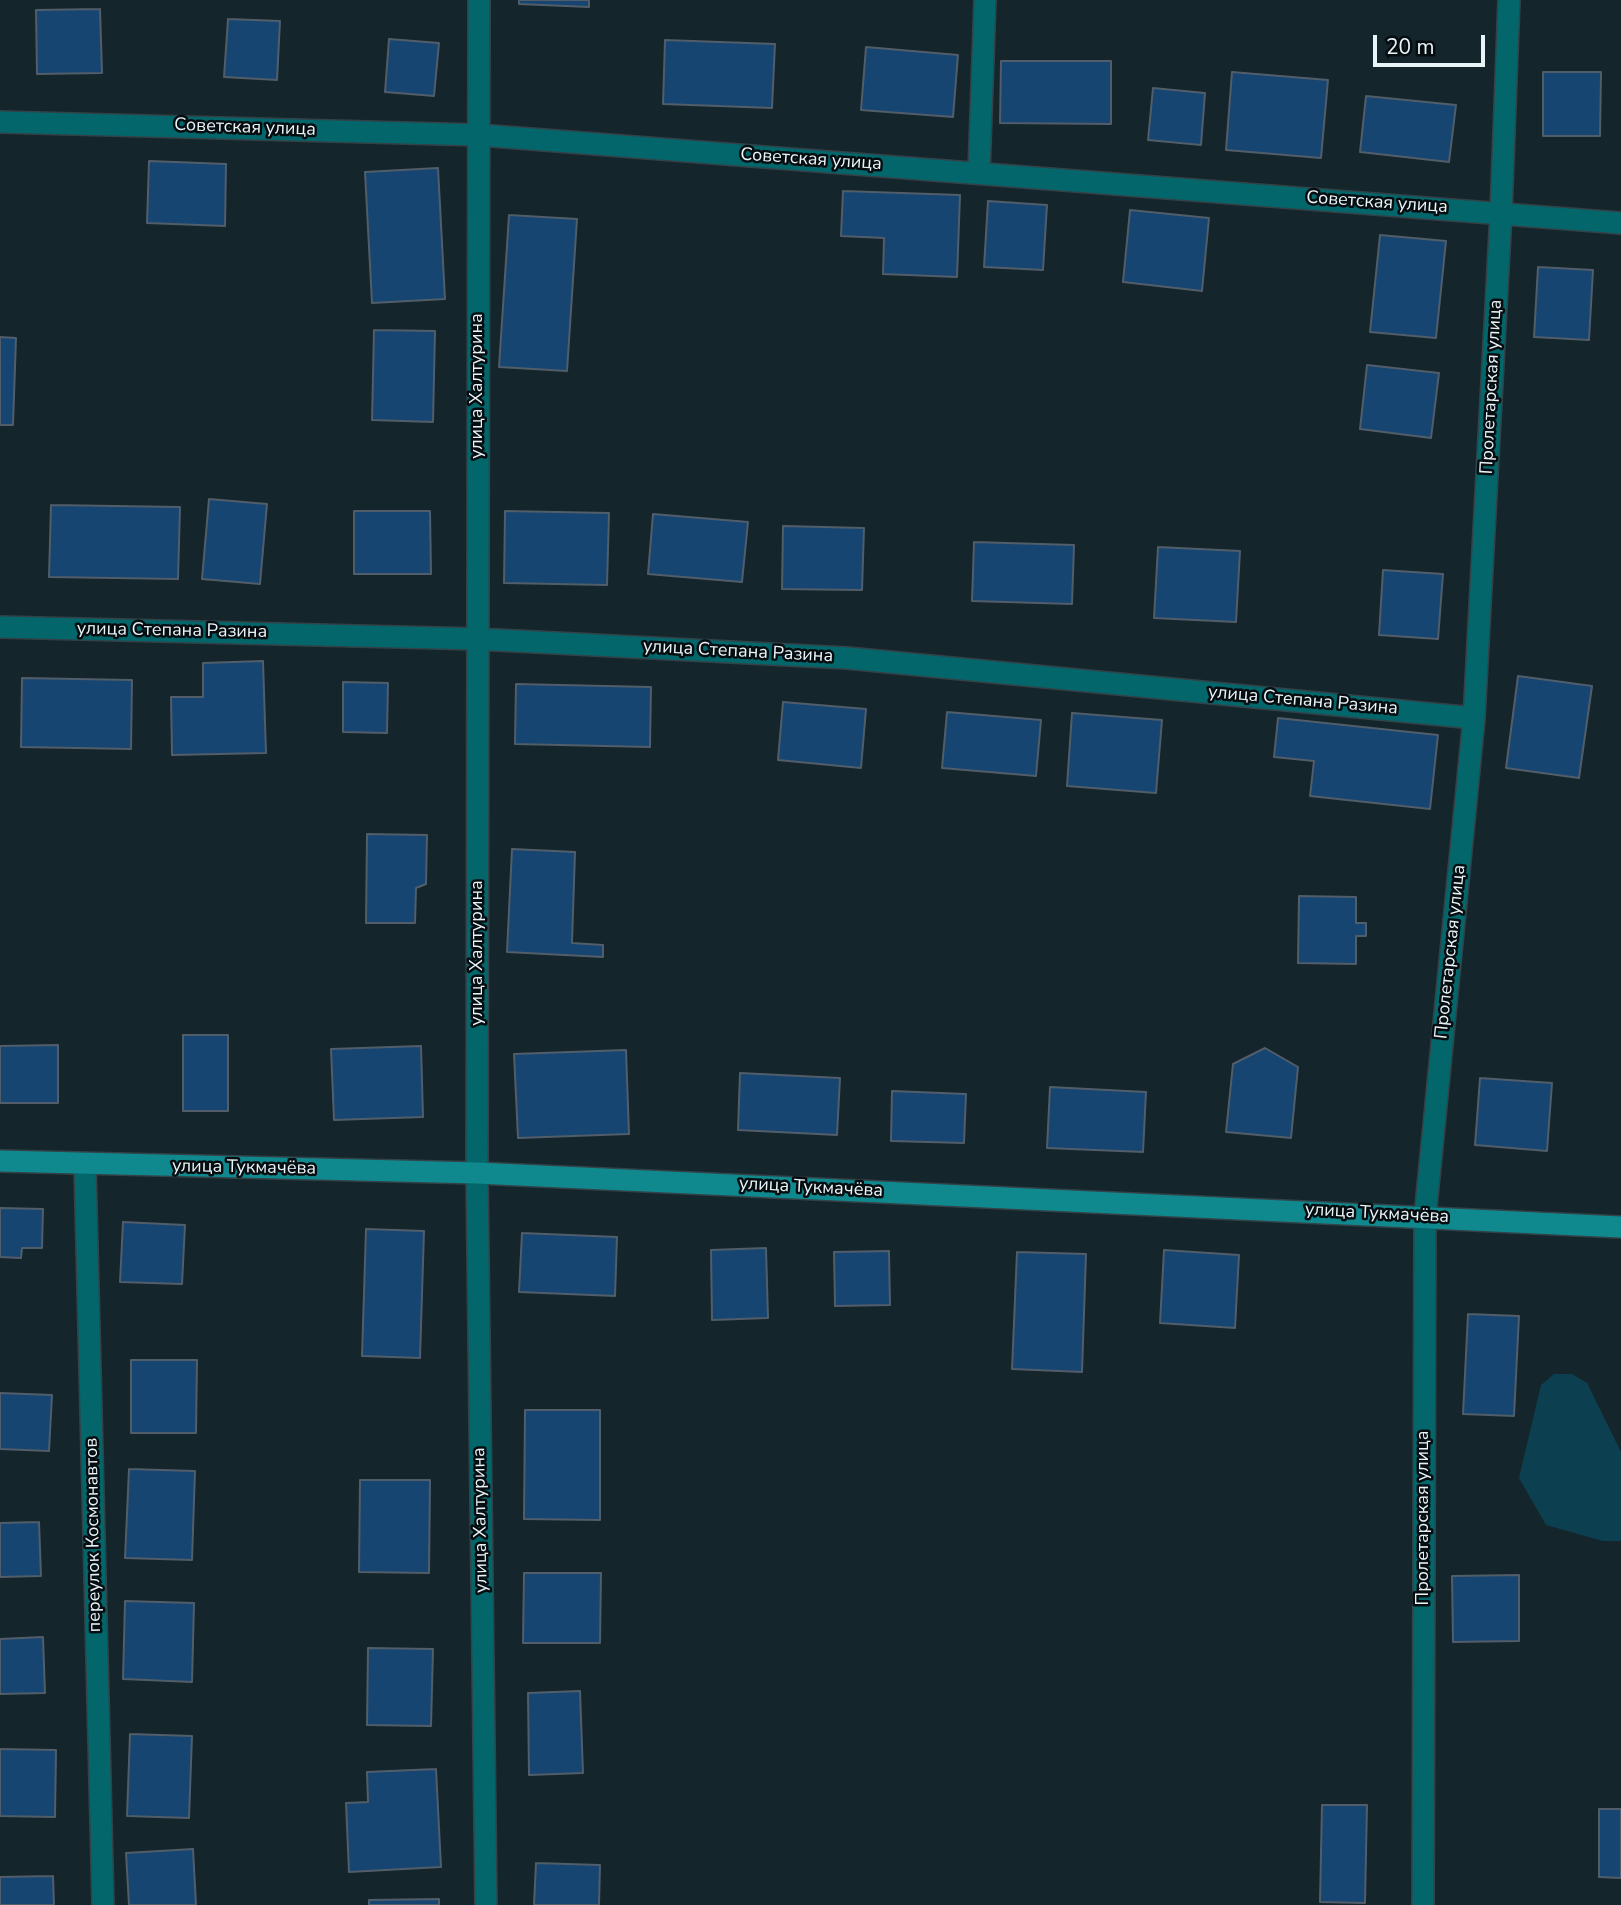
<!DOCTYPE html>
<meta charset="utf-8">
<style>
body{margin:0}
#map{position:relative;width:1621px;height:1905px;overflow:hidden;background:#14252b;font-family:"Nunito Sans",sans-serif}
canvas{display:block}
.scale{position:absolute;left:1373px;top:35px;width:112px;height:32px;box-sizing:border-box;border:4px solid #e9f4f9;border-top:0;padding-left:9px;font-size:21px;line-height:24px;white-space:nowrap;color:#e9f4f9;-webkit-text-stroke:5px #060d10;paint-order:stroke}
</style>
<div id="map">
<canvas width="1621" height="1905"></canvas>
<div class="scale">20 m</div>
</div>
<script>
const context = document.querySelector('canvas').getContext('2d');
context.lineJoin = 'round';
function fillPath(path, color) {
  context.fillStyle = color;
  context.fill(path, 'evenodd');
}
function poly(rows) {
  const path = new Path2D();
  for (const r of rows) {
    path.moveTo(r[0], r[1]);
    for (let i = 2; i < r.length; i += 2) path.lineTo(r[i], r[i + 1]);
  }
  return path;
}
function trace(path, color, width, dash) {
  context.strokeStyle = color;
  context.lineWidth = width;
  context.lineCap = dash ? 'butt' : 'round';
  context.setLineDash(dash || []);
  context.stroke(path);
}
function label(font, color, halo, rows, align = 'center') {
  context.font = font + ' "Nunito Sans",sans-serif';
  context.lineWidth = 5;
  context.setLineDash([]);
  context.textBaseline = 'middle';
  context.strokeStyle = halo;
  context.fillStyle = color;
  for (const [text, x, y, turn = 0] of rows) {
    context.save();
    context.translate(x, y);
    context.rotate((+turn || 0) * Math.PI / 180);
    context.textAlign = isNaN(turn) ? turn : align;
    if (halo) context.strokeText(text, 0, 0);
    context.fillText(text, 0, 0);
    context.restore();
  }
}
const green = poly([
 [1554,1374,1572,1374,1587,1383,1621,1452,1621,1541,1603,1541,1546,1525,1519,1478,1541,1385]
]);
const building = poly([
 [519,0,589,0,589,7,519,4,519,0],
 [100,9,102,73,37,74,36,10,100,9],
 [228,19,280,21,277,80,224,77,228,19],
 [389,39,439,43,434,96,385,92,389,39],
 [665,40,775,44,772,108,663,104,665,40],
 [866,47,958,55,953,117,861,110,866,47],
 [1001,61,1111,61,1111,124,1000,123,1001,61],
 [1232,72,1328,80,1321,158,1226,150,1232,72],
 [1543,72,1601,72,1600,136,1543,136,1543,72],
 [1153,88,1205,93,1201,145,1148,140,1153,88],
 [1366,96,1456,105,1449,162,1360,152,1366,96],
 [149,161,226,164,225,226,147,223,149,161],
 [438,168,445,299,372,303,365,172,438,168],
 [843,191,960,195,957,277,883,274,884,238,841,236,843,191],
 [988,201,1047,205,1043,270,984,267,988,201],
 [1130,210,1209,218,1202,291,1123,282,1130,210],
 [509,215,577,219,567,371,499,367,509,215],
 [1380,235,1446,241,1436,338,1370,332,1380,235],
 [1538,267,1593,270,1589,340,1534,337,1538,267],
 [374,330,435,331,433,422,372,420,374,330],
 [0,337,16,338,13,425,0,425,0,337],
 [1367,365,1439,373,1431,438,1360,429,1367,365],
 [209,499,267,504,260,584,202,579,209,499],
 [51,505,180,507,178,579,49,577,51,505],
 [354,511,430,511,431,574,354,574,354,511],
 [505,511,609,513,607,585,504,583,505,511],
 [653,514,748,522,742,582,648,574,653,514],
 [783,526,864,528,862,590,782,589,783,526],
 [974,542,1074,545,1072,604,972,601,974,542],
 [1158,547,1240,551,1236,622,1154,618,1158,547],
 [1383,570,1443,574,1438,639,1379,635,1383,570],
 [263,661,266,753,172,755,171,697,203,697,203,663,263,661],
 [1518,676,1592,686,1579,778,1506,768,1518,676],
 [22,678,132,680,131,749,21,747,22,678],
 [343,682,388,683,387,733,343,732,343,682],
 [516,684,651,687,650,747,515,744,516,684],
 [783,702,866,709,861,768,778,760,783,702],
 [947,712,1041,720,1036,776,942,768,947,712],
 [1072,713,1162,720,1156,793,1067,786,1072,713],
 [1278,718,1438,735,1430,809,1310,796,1314,761,1274,757,1278,718],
 [367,834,427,835,426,884,416,888,415,923,366,923,367,834],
 [512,849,575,852,572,943,603,945,603,957,507,952,512,849],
 [1299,896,1356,897,1356,923,1366,923,1366,936,1356,936,1356,964,1298,963,1299,896],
 [183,1035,228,1035,228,1111,183,1111,183,1035],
 [58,1045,58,1103,0,1103,0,1046,58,1045],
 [421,1046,423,1117,334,1120,331,1049,421,1046],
 [1265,1048,1298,1067,1291,1138,1226,1132,1233,1064,1265,1048],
 [626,1050,629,1134,518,1138,514,1054,626,1050],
 [740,1073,840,1078,837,1135,738,1130,740,1073],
 [1480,1078,1552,1083,1547,1151,1475,1145,1480,1078],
 [1050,1087,1146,1092,1143,1152,1047,1148,1050,1087],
 [892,1091,966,1094,964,1143,891,1141,892,1091],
 [0,1208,43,1209,42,1248,22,1248,21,1258,0,1257,0,1208],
 [123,1222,185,1225,182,1284,120,1282,123,1222],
 [366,1229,424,1231,420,1358,362,1356,366,1229],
 [522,1233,617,1237,615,1296,519,1292,522,1233],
 [766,1248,768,1318,712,1320,711,1250,766,1248],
 [1164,1250,1239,1255,1235,1328,1160,1323,1164,1250],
 [889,1251,890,1305,835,1306,834,1252,889,1251],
 [1017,1252,1086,1254,1082,1372,1012,1369,1017,1252],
 [1468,1314,1519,1316,1514,1416,1463,1414,1468,1314],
 [131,1360,197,1360,196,1433,131,1433,131,1360],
 [0,1393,52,1395,49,1451,0,1449,0,1393],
 [525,1410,600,1410,600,1520,524,1519,525,1410],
 [129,1469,195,1471,192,1560,125,1558,129,1469],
 [360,1480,430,1480,429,1573,359,1572,360,1480],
 [39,1522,41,1576,0,1577,0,1523,39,1522],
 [524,1573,601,1573,600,1643,523,1643,524,1573],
 [1519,1575,1519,1641,1453,1642,1452,1576,1519,1575],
 [125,1601,194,1603,192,1682,123,1679,125,1601],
 [43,1637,45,1693,0,1694,0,1639,43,1637],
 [368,1648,433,1649,431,1726,367,1725,368,1648],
 [580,1691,583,1773,529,1775,528,1693,580,1691],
 [130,1734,192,1736,189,1818,127,1816,130,1734],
 [0,1749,56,1750,55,1817,0,1816,0,1749],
 [436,1769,441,1867,349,1872,346,1803,368,1802,367,1772,436,1769],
 [1322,1805,1367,1805,1365,1903,1320,1902,1322,1805],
 [1599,1809,1621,1809,1621,1878,1599,1877,1599,1809],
 [193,1849,196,1905,129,1905,126,1853,193,1849],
 [536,1863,600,1865,599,1905,534,1905,536,1863],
 [53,1876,54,1905,0,1905,0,1877,53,1876],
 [439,1899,439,1905,369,1905,369,1900,439,1899]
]);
const street = poly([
 [479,0,477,1173,486,1905],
 [0,122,479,135,1621,223],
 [979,172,985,0],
 [0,627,478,639,847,658,1474,718],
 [85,1165,103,1905],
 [1423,1905,1425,1217,1474,718,1501,213,1509,0]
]);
const secondary = poly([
 [0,1161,477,1173,1621,1227]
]);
const streetNames = [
 ["Советская улица",245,128,2],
 ["Советская улица",811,160,4],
 ["Советская улица",1377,203,4],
 ["улица Халтурина",478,386,-90],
 ["Пролетарская улица",1492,387,-87],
 ["улица Степана Разина",172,631,1],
 ["улица Степана Разина",738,652,3],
 ["улица Степана Разина",1303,701,5],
 ["Пролетарская улица",1451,952,-84],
 ["улица Халтурина",478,953,-90],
 ["улица Тукмачёва",244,1168,1],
 ["улица Тукмачёва",811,1188,3],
 ["улица Тукмачёва",1377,1214,3],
 ["Пролетарская улица",1424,1518,-90],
 ["улица Халтурина",481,1520,-91],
 ["переулок Космонавтов",94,1535,-91]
];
fillPath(green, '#0c4051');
fillPath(building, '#164571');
trace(building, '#525d6a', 2);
trace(street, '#324248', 24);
trace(secondary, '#324248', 24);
trace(street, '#03666a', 21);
trace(secondary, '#10898e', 21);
label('18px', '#e9f4f9', '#060d10', streetNames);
</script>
